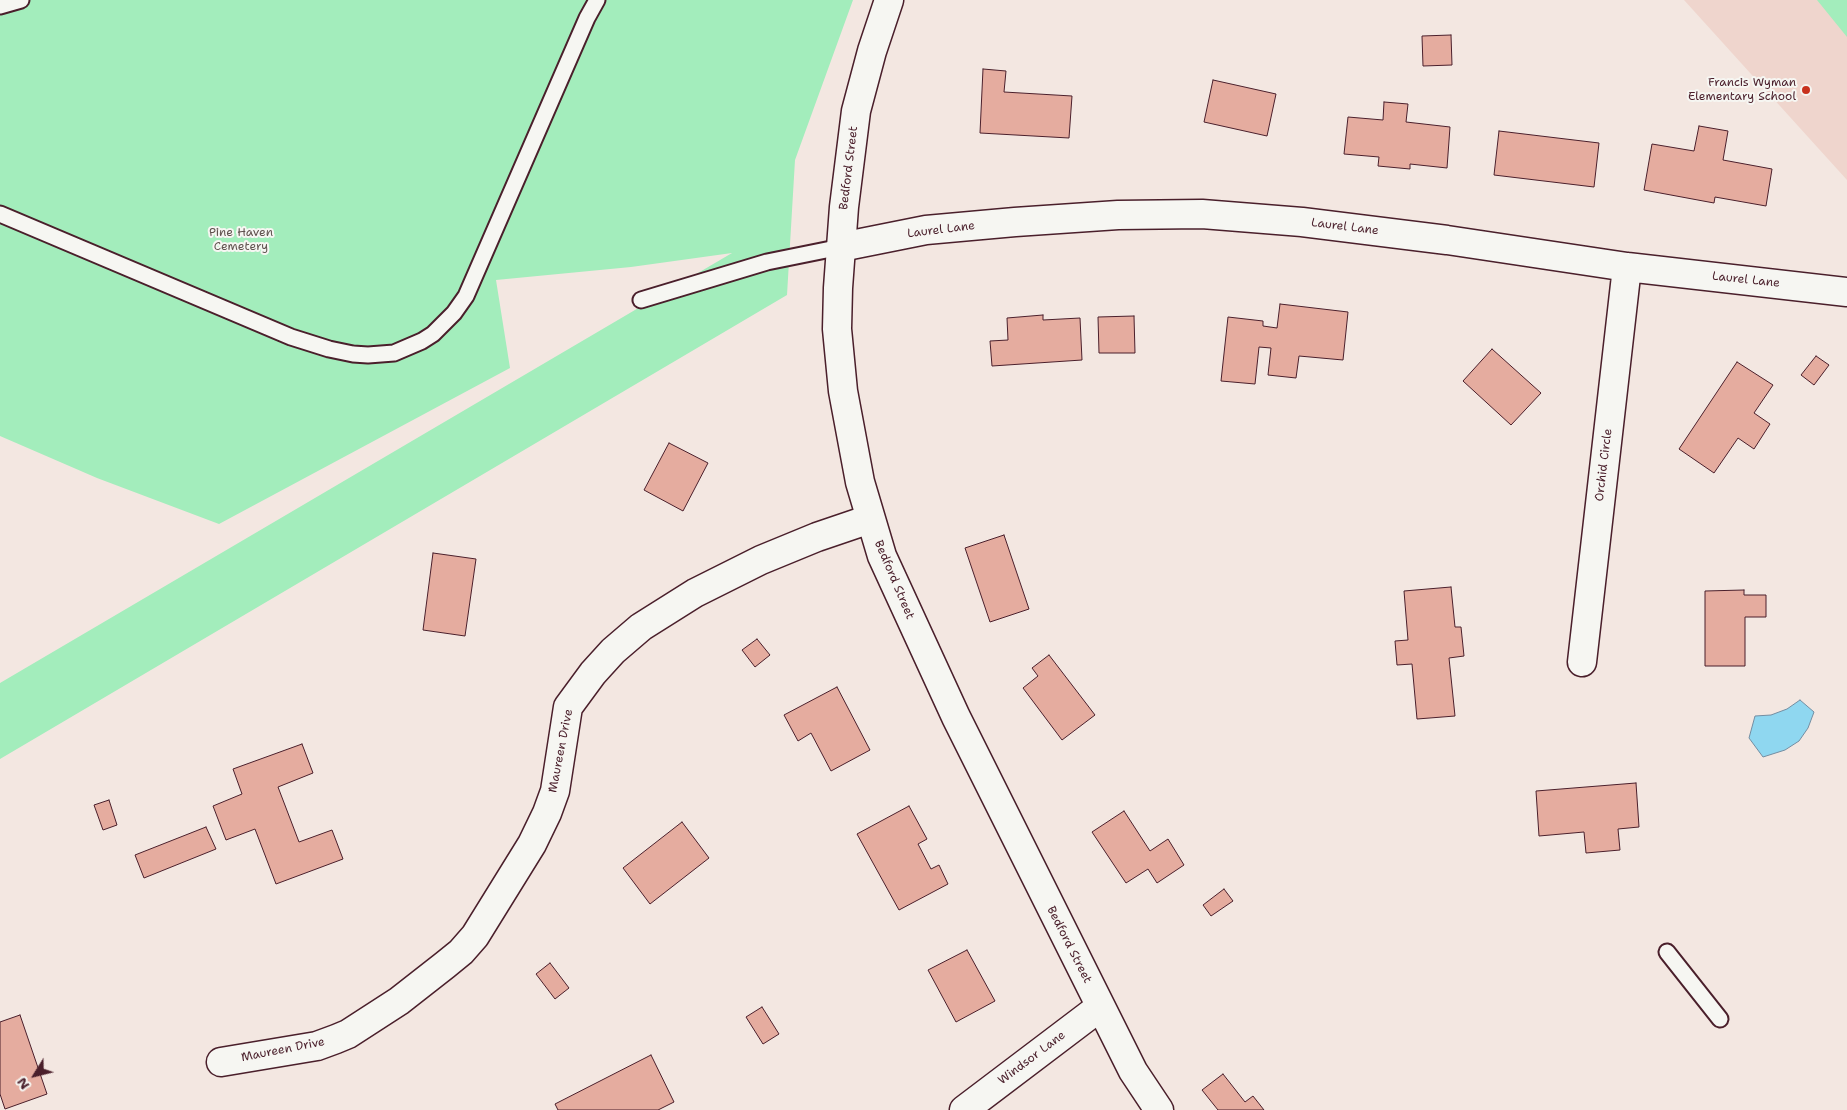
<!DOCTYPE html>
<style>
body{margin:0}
#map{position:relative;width:1847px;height:1110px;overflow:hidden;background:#f3e7e1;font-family:"Shantell Sans",sans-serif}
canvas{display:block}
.north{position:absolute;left:10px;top:1050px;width:50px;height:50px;-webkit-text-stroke:4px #f6f6f2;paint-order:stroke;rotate:234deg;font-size:14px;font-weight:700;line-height:20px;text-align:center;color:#4a1f2b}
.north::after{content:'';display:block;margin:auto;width:18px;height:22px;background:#4a1f2b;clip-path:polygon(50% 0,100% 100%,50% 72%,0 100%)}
</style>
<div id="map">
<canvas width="1847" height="1110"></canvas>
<div class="north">N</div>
</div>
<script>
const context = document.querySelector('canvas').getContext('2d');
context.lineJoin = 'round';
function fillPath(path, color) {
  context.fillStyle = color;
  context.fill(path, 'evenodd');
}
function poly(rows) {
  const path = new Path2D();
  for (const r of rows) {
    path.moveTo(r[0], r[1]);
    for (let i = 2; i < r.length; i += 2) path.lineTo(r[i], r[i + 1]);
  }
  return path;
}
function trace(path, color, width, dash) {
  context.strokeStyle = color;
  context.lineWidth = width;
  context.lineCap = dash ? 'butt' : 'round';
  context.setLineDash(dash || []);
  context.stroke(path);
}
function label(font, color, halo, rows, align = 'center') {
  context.font = font + ' "Shantell Sans",sans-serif';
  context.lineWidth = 4;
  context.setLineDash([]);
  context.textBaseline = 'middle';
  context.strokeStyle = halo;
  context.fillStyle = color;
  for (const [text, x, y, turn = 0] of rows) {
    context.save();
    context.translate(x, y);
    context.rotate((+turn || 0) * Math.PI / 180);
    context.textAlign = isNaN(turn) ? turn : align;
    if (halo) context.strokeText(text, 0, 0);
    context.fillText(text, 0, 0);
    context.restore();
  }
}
const built = poly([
 [1684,0,1847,0,1847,180]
]);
const green = poly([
 [0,0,853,0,795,160,787,295,0,759,0,683,732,253,631,267,496,280,510,368,219,524,97,478,0,436],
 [1817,0,1847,0,1847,37]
]);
const water = poly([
 [1800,700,1814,712,1808,728,1799,741,1785,750,1763,757,1749,738,1755,716,1771,715,1787,709,1800,700]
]);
const building = poly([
 [1451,35,1452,65,1423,66,1422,36,1451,35],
 [983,69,1006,71,1004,92,1072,96,1069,138,980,133,983,69],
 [1213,80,1276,94,1267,136,1204,122,1213,80],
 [1384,102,1408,104,1406,122,1450,127,1447,168,1410,164,1410,169,1378,166,1379,157,1344,154,1348,117,1383,120,1384,102],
 [1699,126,1728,131,1723,160,1772,169,1766,206,1715,197,1714,203,1644,190,1652,144,1694,151,1699,126],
 [1499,131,1599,143,1594,187,1494,175,1499,131],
 [1280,304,1348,312,1343,360,1299,356,1296,378,1268,375,1271,348,1259,347,1255,384,1221,381,1228,317,1263,321,1263,326,1277,328,1280,304],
 [1043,315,1043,320,1080,318,1082,360,992,366,990,341,1008,340,1007,318,1043,315],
 [1134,316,1135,353,1099,353,1098,317,1134,316],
 [1492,349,1541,393,1511,425,1463,381,1492,349],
 [1816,356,1829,365,1814,385,1801,375,1816,356],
 [1737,362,1773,385,1754,413,1770,424,1754,449,1738,438,1714,473,1679,449,1737,362],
 [669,443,708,463,683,511,644,490,669,443],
 [1004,535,1029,609,990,622,965,548,1004,535],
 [433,553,476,559,465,636,423,630,433,553],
 [1451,587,1455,627,1461,627,1464,656,1449,658,1455,716,1417,719,1412,664,1397,665,1395,641,1408,640,1404,591,1451,587],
 [1744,590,1744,595,1766,595,1766,617,1745,617,1745,666,1705,666,1705,591,1744,590],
 [757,639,770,655,755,667,742,650,757,639],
 [1049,655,1095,715,1062,740,1023,688,1038,676,1032,668,1049,655],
 [837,687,870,750,831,771,811,733,798,741,784,715,837,687],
 [302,744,313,773,278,787,299,842,332,830,343,859,276,884,255,829,226,840,213,806,242,794,233,769,302,744],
 [1636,783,1639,827,1618,829,1620,850,1586,853,1584,832,1539,836,1536,791,1636,783],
 [109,800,117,825,103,830,94,805,109,800],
 [909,806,927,839,918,844,931,869,939,865,948,884,899,910,857,834,909,806],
 [1124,811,1150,851,1168,839,1184,865,1157,883,1148,869,1126,883,1092,832,1124,811],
 [682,822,709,858,650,904,623,868,682,822],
 [206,827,216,849,144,878,135,855,206,827],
 [1224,889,1233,901,1211,916,1203,905,1224,889],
 [967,950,995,1001,956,1022,928,970,967,950],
 [550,963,569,988,555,999,536,974,550,963],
 [762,1007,779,1034,763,1044,746,1017,762,1007],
 [20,1015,47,1094,5,1109,0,1094,0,1022,20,1015],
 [651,1055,674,1102,658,1110,558,1110,555,1104,651,1055],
 [1223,1074,1245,1102,1253,1096,1264,1110,1218,1110,1202,1090,1223,1074]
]);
const lane = poly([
 [0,6,21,0],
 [0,214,291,337,329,349,353,354,368,355,394,353,422,341,433,334,454,313,466,296,587,18,597,0],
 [641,300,767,262,841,247],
 [1667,952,1720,1019]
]);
const street = poly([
 [841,247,926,230,1015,222,1118,215,1202,214,1302,222,1447,240,1627,267,1847,292],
 [1582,662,1627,267],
 [221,1062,317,1046,336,1039,348,1034,399,1001,445,965,461,952,475,936,532,844,547,813,555,791,568,707,593,673,613,651,641,627,695,593,761,560,817,537,870,519],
 [964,1110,1100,1007]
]);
const secondary = poly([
 [889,0,872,51,856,111,844,207,838,288,837,329,843,391,860,482,882,556,956,717,1133,1071,1159,1110]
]);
const markers = [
 [1806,90,5,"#c8321e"]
];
const poiNames = [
 ["Francis Wyman",1796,83],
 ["Elementary School",1796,97]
];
const streetNames = [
 ["Bedford Street",849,168,-83],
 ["Laurel Lane",1345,227,7],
 ["Laurel Lane",941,230,-7],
 ["Laurel Lane",1746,280,6],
 ["Orchid Circle",1604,465,-83],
 ["Bedford Street",894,580,67],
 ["Maureen Drive",561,751,-79],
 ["Bedford Street",1069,945,63],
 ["Maureen Drive",283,1050,-11],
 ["Windsor Lane",1032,1058,-37]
];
const parkNames = [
 ["Pine Haven",241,233],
 ["Cemetery",241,247]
];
fillPath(built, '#efd5cd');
fillPath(green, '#a3edbc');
fillPath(water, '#8fd7f0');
trace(water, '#738da1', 1);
fillPath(building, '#e5ac9f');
trace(building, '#4a1f2b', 1);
trace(lane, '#4a1f2b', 19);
trace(street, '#4a1f2b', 31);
trace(secondary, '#4a1f2b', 31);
trace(lane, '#f6f6f2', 15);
trace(street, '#f6f6f2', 28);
trace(secondary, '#f6f6f2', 28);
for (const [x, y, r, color] of markers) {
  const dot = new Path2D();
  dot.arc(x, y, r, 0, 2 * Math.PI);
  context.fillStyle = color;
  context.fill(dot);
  trace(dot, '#f6f6f2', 2);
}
label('12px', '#4a1f2b', '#f6f6f2', poiNames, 'right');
label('12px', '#4a1f2b', '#f6f6f2', streetNames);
label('12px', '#60524f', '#f6f6f2', parkNames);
</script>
